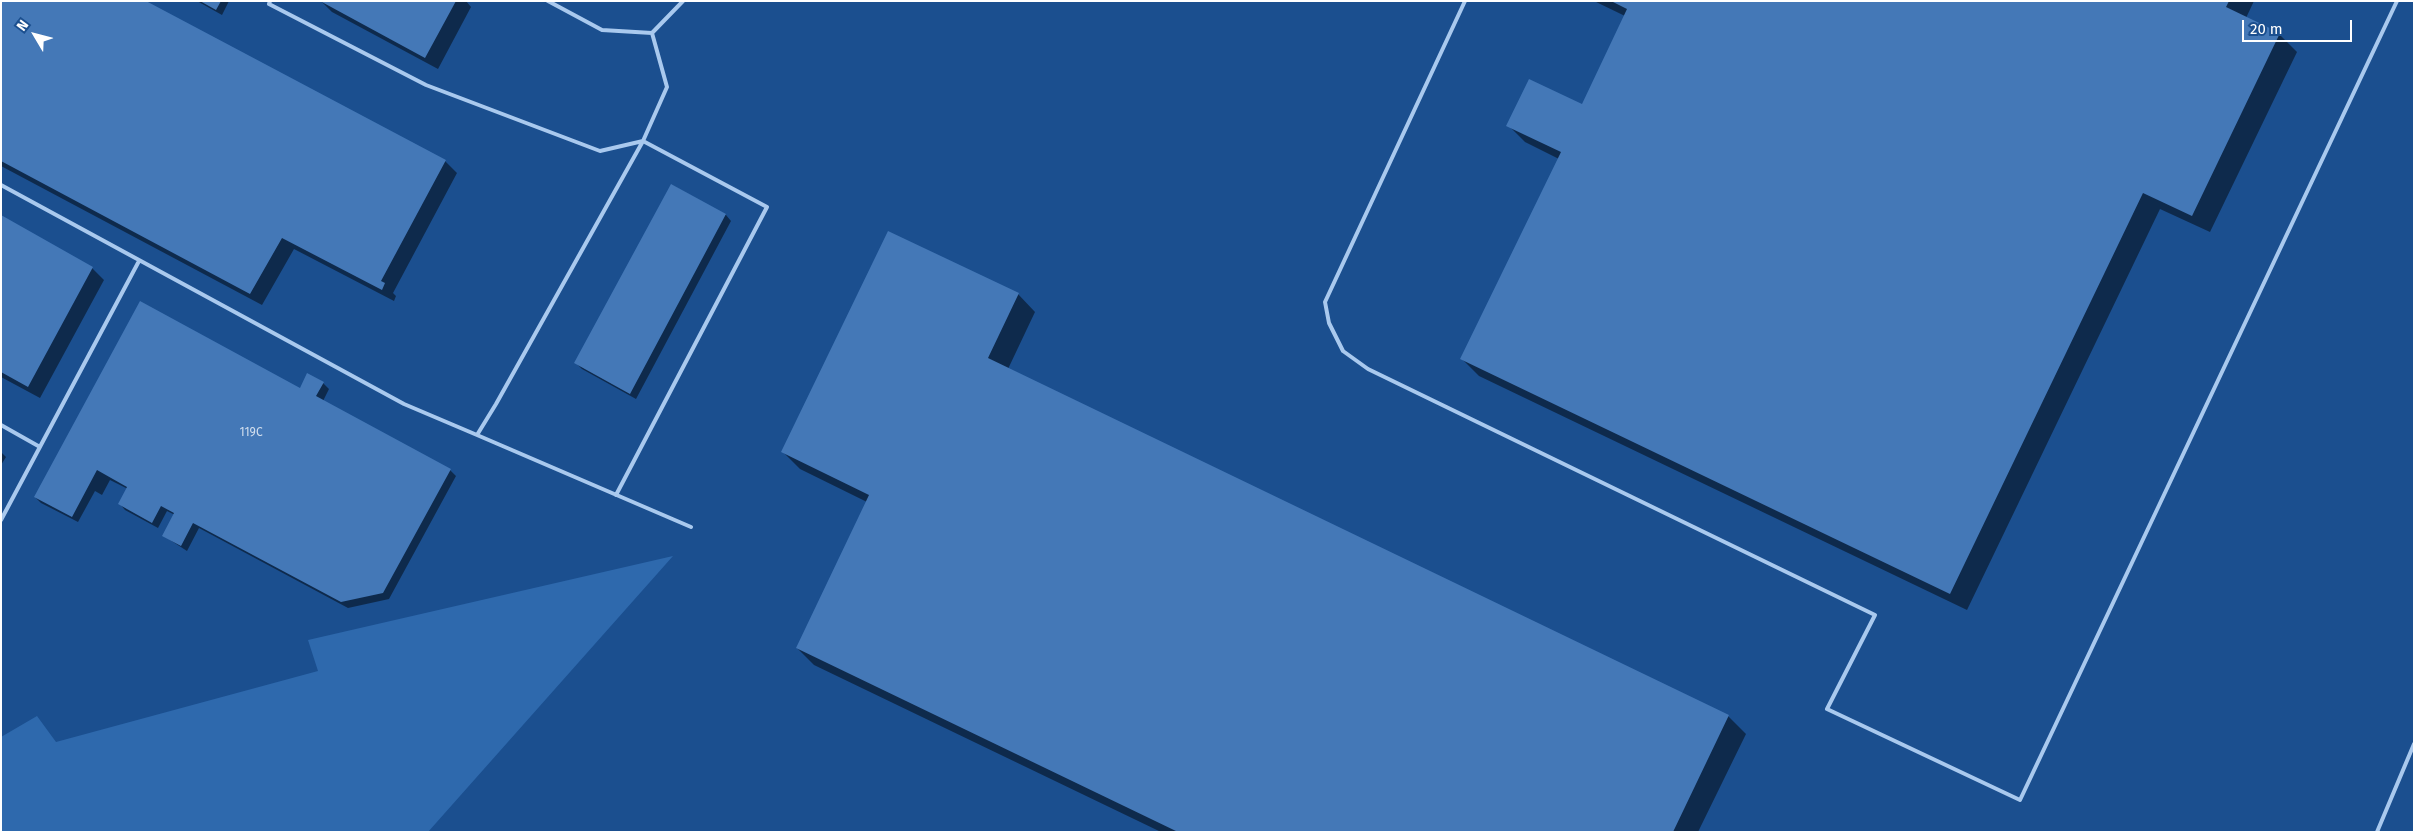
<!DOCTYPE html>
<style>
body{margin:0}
#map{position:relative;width:2415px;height:833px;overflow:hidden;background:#1b4f8f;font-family:"Fira Sans",sans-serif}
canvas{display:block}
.frame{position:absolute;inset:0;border:2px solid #fff;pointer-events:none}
.north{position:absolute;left:10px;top:10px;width:50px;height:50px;-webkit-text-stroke:4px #1b4f8f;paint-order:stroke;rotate:307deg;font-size:14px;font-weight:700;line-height:20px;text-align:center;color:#fff}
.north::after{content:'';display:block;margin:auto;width:18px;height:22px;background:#fff;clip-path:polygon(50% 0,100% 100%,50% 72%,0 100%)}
.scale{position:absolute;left:2242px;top:20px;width:110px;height:22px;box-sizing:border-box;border:2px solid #fff;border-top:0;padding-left:6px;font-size:15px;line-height:18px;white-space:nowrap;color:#fff;-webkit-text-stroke:4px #1b4f8f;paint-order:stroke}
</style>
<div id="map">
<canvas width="2415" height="833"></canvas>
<div class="frame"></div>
<div class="north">N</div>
<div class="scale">20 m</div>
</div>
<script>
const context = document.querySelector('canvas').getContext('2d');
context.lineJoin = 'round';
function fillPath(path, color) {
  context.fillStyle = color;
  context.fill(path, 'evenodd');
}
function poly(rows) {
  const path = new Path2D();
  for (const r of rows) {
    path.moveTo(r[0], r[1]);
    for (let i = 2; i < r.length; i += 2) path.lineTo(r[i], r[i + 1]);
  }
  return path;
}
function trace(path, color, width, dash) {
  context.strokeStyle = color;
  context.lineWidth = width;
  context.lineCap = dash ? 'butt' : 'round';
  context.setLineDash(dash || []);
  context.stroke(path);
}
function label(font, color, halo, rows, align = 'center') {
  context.font = font + ' "Fira Sans",sans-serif';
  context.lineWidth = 5;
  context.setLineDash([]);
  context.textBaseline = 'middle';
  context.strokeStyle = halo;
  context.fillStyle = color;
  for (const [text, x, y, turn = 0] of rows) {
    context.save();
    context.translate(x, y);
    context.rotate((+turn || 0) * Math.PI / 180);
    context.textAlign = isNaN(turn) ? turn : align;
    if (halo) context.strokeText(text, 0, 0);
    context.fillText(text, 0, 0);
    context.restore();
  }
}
const green = poly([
 [673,556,428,832,1,832,1,737,37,716,56,742,318,671,308,640]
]);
const shadow = poly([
 [1,1,445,161,457,173,393,293,396,296,394,301,294,249,262,305,1,166],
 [197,1,229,1,222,15],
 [321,1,466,1,471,7,438,69,332,12],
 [1594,1,2254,1,2246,18,2279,34,2297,52,2210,232,2160,209,1967,610,1479,376,1462,359,1559,159,1525,142,1508,125,1582,106,1625,16],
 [672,185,726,215,731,221,636,399,582,369,576,363],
 [1,217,92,268,104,280,40,398,1,377],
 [1018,294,1035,312,1008,369,1728,716,1746,734,1698,832,1161,832,814,665,797,648,867,502,800,469,783,452],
 [323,383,329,389,323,401,450,470,456,476,389,599,348,608,199,528,187,551,164,536,175,515,167,511,158,528,125,510,120,504,128,489,110,480,102,495,95,491,78,522,41,503,35,497,54,463],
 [1,452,6,457,1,465]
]);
const building = poly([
 [1,1,146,1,446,160,381,281,385,283,382,290,282,238,250,294,1,161],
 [200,1,221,1,216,10],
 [320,1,456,1,425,58],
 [1611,1,2229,1,2226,7,2280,33,2192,216,2143,193,1950,594,1460,359,1561,152,1506,126,1529,79,1582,104,1627,9],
 [671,184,726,214,630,394,574,363],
 [1,215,93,267,28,387,1,372],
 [888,231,1019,293,988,358,1729,715,1673,832,1178,832,796,648,869,495,781,452],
 [140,301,300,388,307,373,324,382,316,396,451,469,383,593,341,602,193,523,181,546,162,536,174,513,161,506,152,523,118,504,127,487,97,470,72,517,34,497]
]);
const service = poly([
 [548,1,602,30,652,33,683,1],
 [1465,1,1325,302,1329,323,1343,351,1368,369,1875,615,1827,709,2020,800,2397,1],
 [1,185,404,404,477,435,496,404,643,141,600,151,426,85,269,4,270,1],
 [1,425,40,447],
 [477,435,691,527],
 [616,495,767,207,643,141,667,87,652,33],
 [1,520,139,261],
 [2377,832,2414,744]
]);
const numberNames = [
 ["119C",251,433]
];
fillPath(green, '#2e69ad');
fillPath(shadow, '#0007');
fillPath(building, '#4478b7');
trace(service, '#a9c9ee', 4);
label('12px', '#d0dded', null, numberNames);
</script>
